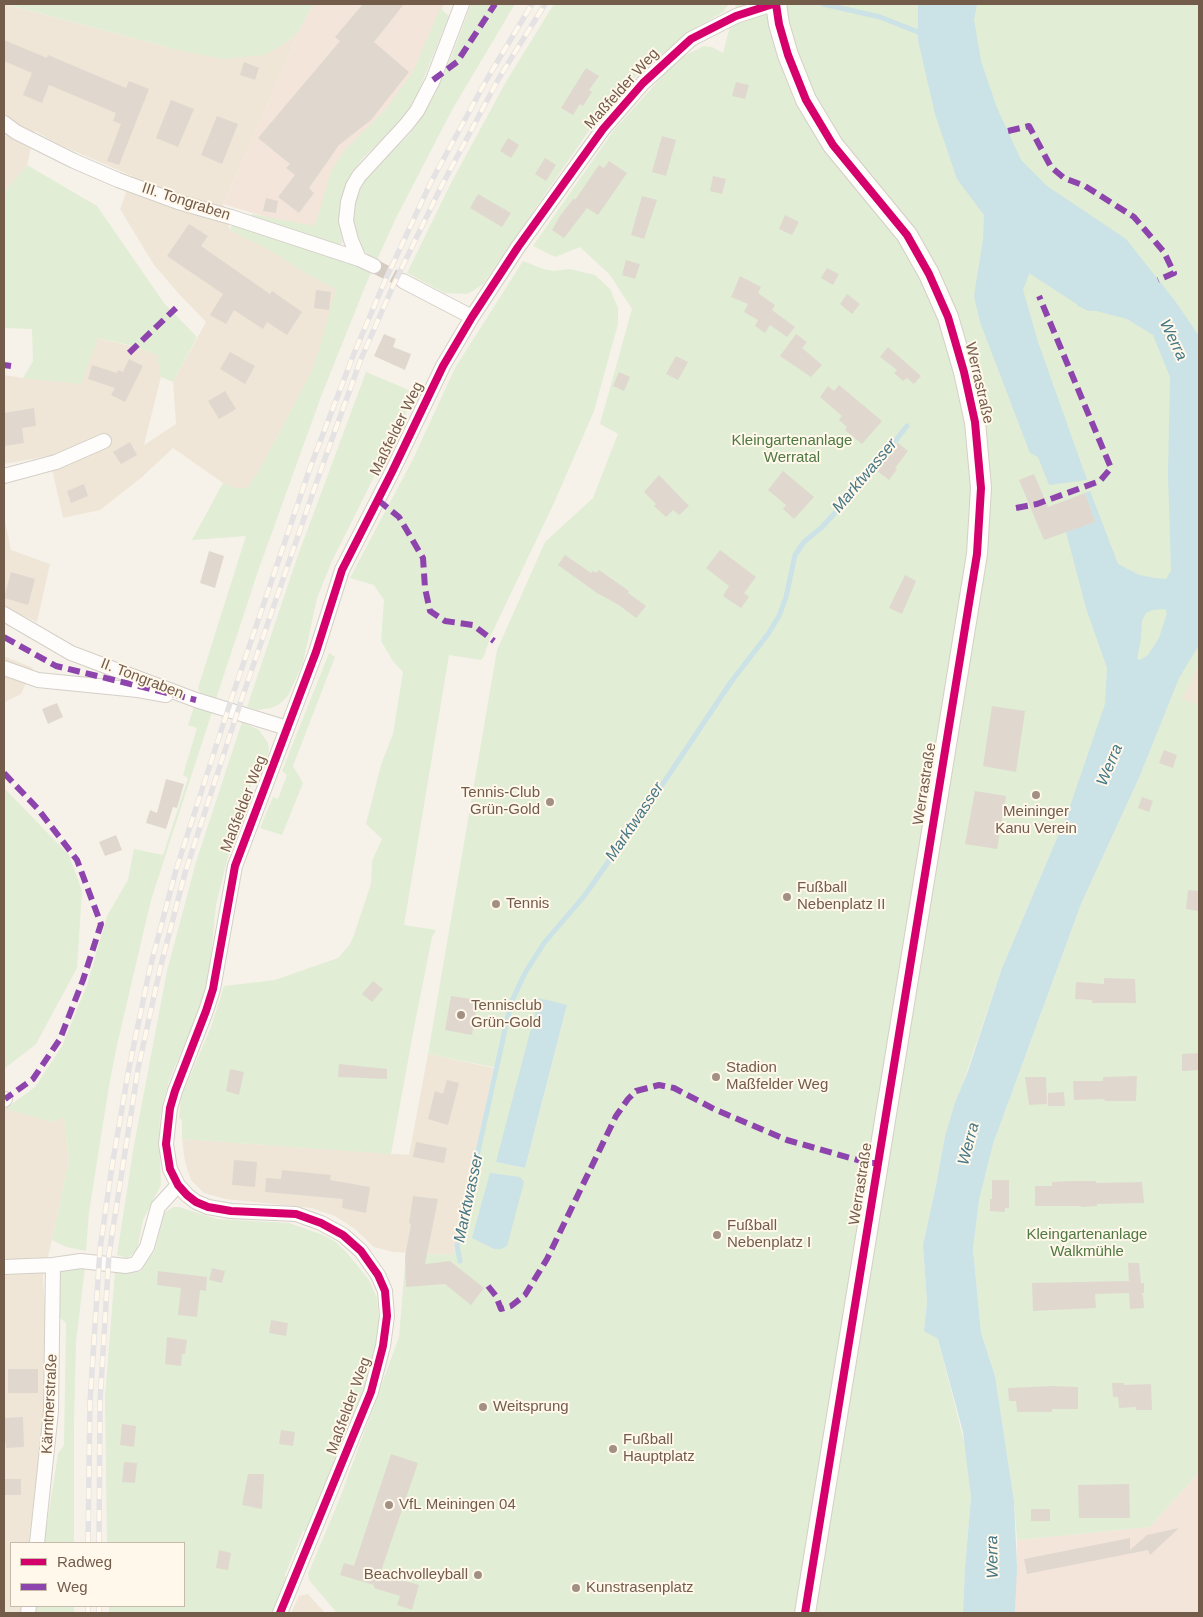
<!DOCTYPE html>
<meta charset="utf-8">
<style>
body{margin:0}
#map{position:relative;width:1203px;height:1617px;overflow:hidden;background:#f6f2ea;font-family:Helvetica,sans-serif}
canvas{display:block}
.frame{position:absolute;inset:0;border:5px solid #745c4b;pointer-events:none}
.legend{position:absolute;left:10px;top:1542px;width:175px;height:65px;box-sizing:border-box;background:#fff8eb;border:1px solid #c7baab;margin:0;padding:6px 9px;list-style:none;font-size:15px;color:#745c4b}
.legend li{display:flex;align-items:center;gap:10px;height:25px}
.legend b{width:25px;border:1px solid #c7baab}
</style>
<div id="map">
<canvas width="1203" height="1617"></canvas>
<div class="frame"></div>
<ul class="legend">
<li><b style="height:6px;background:#d6006c"></b>Radweg</li>
<li><b style="height:6px;background:#8e44ad"></b>Weg</li>
</ul>
</div>
<script>
const context = document.querySelector('canvas').getContext('2d');
context.lineJoin = 'round';
function fillPath(path, color) {
  context.fillStyle = color;
  context.fill(path, 'evenodd');
}
function poly(rows) {
  const path = new Path2D();
  for (const r of rows) {
    path.moveTo(r[0], r[1]);
    for (let i = 2; i < r.length; i += 2) path.lineTo(r[i], r[i + 1]);
  }
  return path;
}
function trace(path, color, width, dash) {
  context.strokeStyle = color;
  context.lineWidth = width;
  context.lineCap = dash ? 'butt' : 'round';
  context.setLineDash(dash || []);
  context.stroke(path);
}
function label(font, color, halo, rows, align = 'center') {
  context.font = font + ' Helvetica,sans-serif';
  context.lineWidth = 4;
  context.setLineDash([]);
  context.textBaseline = 'middle';
  context.strokeStyle = halo;
  context.fillStyle = color;
  for (const [text, x, y, turn = 0] of rows) {
    context.save();
    context.translate(x, y);
    context.rotate((+turn || 0) * Math.PI / 180);
    context.textAlign = isNaN(turn) ? turn : align;
    if (halo) context.strokeText(text, 0, 0);
    context.fillText(text, 0, 0);
    context.restore();
  }
}
const residential = poly([
 [4,4,178,50,282,45,298,32,272,95,223,204,230,230,340,282,314,367,265,460,248,488,236,488,223,483,173,448,141,478,100,510,63,518,49,456,4,464,4,375,24,378,97,338,139,348,157,355,161,377,144,445,176,424,173,382,206,322,179,294,154,265,120,209,132,176,58,144,35,131,27,165,4,193],
 [4,516,11,550,50,564,37,622,4,607],
 [4,656,33,668,21,694,5,702,4,701],
 [1199,664,1199,705,1182,699],
 [428,1054,494,1068,453,1255,393,1252,374,1247,355,1229,335,1216,311,1208,225,1199,204,1193,191,1180,185,1162,182,1139,409,1155],
 [4,1108,53,1122,64,1117,69,1160,52,1240,43,1276,46,1326,45,1402,29,1543,11,1543,11,1606,22,1606,21,1613,4,1613],
 [308,1594,325,1613,291,1613,299,1596]
]);
const commercial = poly([
 [314,4,444,4,409,95,347,164,322,234,223,204,272,95,298,32],
 [1199,1472,1199,1613,1015,1613,1017,1540,1150,1527]
]);
const green = poly([
 [5,4,314,4,298,32,282,45,264,55,223,59,178,50],
 [471,4,515,4,452,110,396,218,376,262,366,253,358,241,355,231,353,217,354,204,358,191,363,179,408,136,424,113,436,92,449,63],
 [554,4,729,4,723,12,687,33,638,74,588,132,483,284,473,291,466,294,445,293,407,273,451,183,507,80],
 [736,4,1199,4,1199,664,1182,699,1199,705,1199,1472,1150,1527,1017,1540,1014,1501,995,1376,981,1333,973,1249,979,1200,993,1144,1081,904,1139,778,1171,697,1068,812,1002,968,945,1136,936,1185,923,1245,927,1302,924,1330,938,1339,966,1449,971,1497,965,1568,963,1613,337,1613,309,1580,308,1574,340,1498,399,1337,406,1253,453,1255,476,1170,498,1068,428,1054,497,650,545,542,593,498,618,434,600,424,632,309,610,275,580,247,555,257,533,246,614,130,678,59,704,46,712,47,723,53],
 [567,1006,525,1168,496,1162,496,1161],
 [440,8,449,16,417,95,407,112,396,126,363,158,352,173,344,190,340,207,342,243,337,246,251,217,252,214,315,226,331,171,344,151,386,109,413,72],
 [27,165,97,206,164,303,197,337,173,382,161,377,157,355,137,347,98,338,81,384,23,378,33,361,32,329,4,328,4,193],
 [232,224,352,263,371,272,322,394,258,571,216,699,201,694,198,688,246,536,192,540,223,483,236,488,248,488,265,460,314,367,336,289,307,274,273,252,230,230],
 [523,261,543,269,554,271,570,269,595,275,610,289,618,308,618,324,594,411,554,503,491,635,484,656,481,660,449,655,404,925,436,930,432,937,413,1033,391,1154,182,1139,182,1120,179,1118,181,1097,211,1027,224,986,275,980,338,958,350,944,354,935,371,884,372,861,382,839,366,824,381,765,393,734,403,672,393,661,381,641,384,600,374,585,350,578,413,459,455,368],
 [366,372,416,393,332,561,317,598,303,663,288,696,278,705,271,708,257,710,247,707,297,558],
 [329,653,335,657,293,766,303,783,282,835,260,828,273,797,278,799,287,775,282,771],
 [194,707,212,712,151,900,117,1045,109,1086,89,1212,86,1251,66,1247,52,1240,69,1160,64,1117,53,1122,5,1109,35,1087,62,1046,87,985,107,916,128,880,134,849,163,855,188,778,183,775,197,728,188,725],
 [242,722,259,730,268,743,269,751,266,760,261,759,249,791,253,792,247,811,229,853,216,905,209,976,196,1018,170,1078,164,1099,160,1117,159,1135,161,1185,143,1220,137,1251,127,1258,117,1255,134,1145,167,971,196,862],
 [4,788,69,855,82,891,77,968,36,1044,4,1069],
 [173,1207,179,1207,217,1219,289,1223,323,1235,336,1242,348,1254,369,1280,377,1298,379,1324,370,1375,308,1532,303,1531,285,1575,287,1580,273,1613,109,1613,109,1606,184,1606,184,1543,107,1543,105,1397,115,1271,140,1272,155,1250,164,1213],
 [85,1267,76,1342,74,1423,74,1543,44,1543,58,1454,64,1445,66,1323,59,1317,60,1271],
 [36,1606,74,1606,74,1613,35,1613]
]);
const water = poly([
 [918,4,977,4,974,20,981,61,997,108,1021,160,1047,186,1126,239,1175,301,1199,336,1199,645,1179,678,1139,778,1081,904,993,1144,979,1200,973,1249,981,1333,995,1376,1014,1501,1017,1568,1015,1613,963,1613,965,1568,971,1497,963,1432,938,1339,924,1331,927,1302,923,1245,936,1185,945,1136,955,1103,968,1071,1002,968,1068,812,1105,704,1107,668,1086,608,1066,532,1095,522,1085,493,1090,491,1118,564,1139,575,1155,578,1166,579,1171,571,1168,473,1170,377,1153,335,1127,319,1077,306,1085,294,1084,290,1046,266,1034,261,1023,290,1038,342,1087,480,1049,485,1038,457,1030,453,980,322,974,296,983,240,984,215,957,179,935,114,918,40],
 [1165,609,1167,613,1159,638,1148,655,1140,660,1137,659,1141,638,1142,621,1146,613,1152,610],
 [539,998,567,1005,525,1168,496,1162],
 [490,1173,520,1177,524,1182,507,1246,501,1249,494,1249,472,1238]
]);
const stream = poly([
 [823,4,880,17,923,34],
 [460,1261,457,1246,511,1003,525,973,544,943,585,895,660,788,731,682,768,634,779,616,786,597,795,555,804,542,822,527,857,489,907,426]
]);
const canal = poly([
 [1013,252,1090,302,1104,299]
]);
const building = poly([
 [363,4,404,4,374,42,409,72,371,120,339,145,309,188,314,193,299,213,278,197,295,175,286,168,290,164,258,138,340,41,335,37],
 [4,40,47,58,48,55,126,88,129,81,149,89,119,165,107,161,121,124,113,121,116,113,49,85,42,103,23,95,32,73,4,61],
 [244,62,259,68,255,80,240,75],
 [586,68,599,76,589,90,592,92,583,106,580,104,573,115,561,108],
 [736,82,749,85,745,99,732,96],
 [171,100,194,109,178,147,156,138],
 [217,116,238,124,222,164,201,155],
 [662,136,676,140,666,176,652,172],
 [508,138,519,145,511,158,500,151],
 [545,158,556,165,546,181,535,174],
 [609,161,627,173,598,215,587,208,564,238,552,230,560,216,574,198,575,200,599,165,604,168],
 [713,176,726,179,722,194,710,191],
 [478,194,511,213,502,227,470,208],
 [642,196,657,200,644,239,631,235],
 [266,198,278,201,276,213,263,211],
 [785,215,799,222,792,235,779,229],
 [189,224,208,236,201,246,270,294,272,291,302,312,287,335,267,322,263,329,234,310,226,324,210,315,223,294,167,256],
 [626,260,640,264,635,279,622,275],
 [827,268,839,274,833,285,821,278],
 [740,276,761,287,758,293,775,305,772,310,795,327,787,337,770,325,765,333,755,326,758,320,744,312,748,304,731,297],
 [316,290,331,292,329,310,314,308],
 [847,294,860,304,852,314,840,304],
 [384,334,396,339,393,347,411,354,405,370,374,356],
 [796,334,807,342,802,348,822,365,811,377,780,356],
 [888,347,921,376,914,384,907,378,903,381,894,373,897,370,880,357],
 [230,352,255,366,245,384,220,369],
 [676,356,688,362,678,380,666,374],
 [129,359,143,366,125,402,111,395,115,388,88,379,92,365,117,373,118,370,123,372],
 [619,372,630,377,624,391,613,386],
 [839,385,882,421,862,444,845,430,847,427,839,420,842,416,820,397,828,386,834,391],
 [225,391,236,409,219,419,208,401],
 [34,408,36,426,22,428,24,443,4,446,4,413],
 [130,442,137,455,121,464,113,452],
 [898,443,908,451,895,468,897,469,889,480,876,470],
 [783,471,814,497,794,519,783,509,786,505,768,490],
 [1034,474,1048,507,1085,493,1095,522,1044,540,1019,480],
 [659,475,689,506,679,515,673,510,666,517,654,506,656,504,644,492],
 [84,484,88,496,71,503,67,491],
 [720,550,756,577,744,593,749,597,741,608,723,596,729,586,706,568],
 [209,551,224,556,215,588,200,583],
 [565,555,591,573,593,571,596,573,599,570,629,591,628,593,646,606,636,618,619,605,597,593,558,565],
 [11,572,35,579,28,605,4,598],
 [905,575,916,581,902,614,889,608],
 [57,703,63,717,48,724,42,709],
 [992,706,1025,711,1016,772,983,766],
 [1164,750,1177,755,1173,768,1159,763],
 [166,779,184,784,177,808,173,807,166,829,146,823,150,810,157,813],
 [975,791,1006,796,997,849,965,844],
 [1142,797,1153,801,1149,812,1138,808],
 [116,835,122,850,105,856,99,842],
 [1188,890,1199,891,1199,911,1186,909],
 [1104,978,1135,979,1136,1003,1092,1003,1092,1000,1075,999,1076,982,1104,984],
 [373,981,383,989,372,1002,362,994],
 [451,996,478,1000,472,1035,445,1030],
 [1199,1053,1199,1070,1182,1071,1182,1054],
 [339,1064,387,1069,387,1079,338,1077],
 [230,1069,244,1072,239,1095,226,1091],
 [1137,1076,1136,1101,1105,1101,1104,1099,1074,1100,1073,1081,1103,1081,1103,1077],
 [1025,1077,1046,1077,1047,1104,1029,1105],
 [447,1080,459,1083,448,1125,428,1119,435,1091,443,1094],
 [1064,1092,1065,1106,1048,1106,1048,1093],
 [416,1142,447,1148,444,1163,413,1157],
 [234,1160,257,1162,255,1187,232,1185],
 [282,1170,331,1175,330,1180,370,1187,366,1213,342,1208,343,1199,265,1192,266,1178,281,1179],
 [992,1180,1009,1180,1009,1208,1005,1208,1005,1212,990,1211,990,1199,992,1199],
 [1068,1181,1096,1181,1096,1183,1142,1182,1144,1203,1097,1204,1097,1206,1081,1207,1081,1206,1035,1206,1035,1186,1052,1186,1052,1182],
 [413,1196,438,1199,425,1264,450,1261,484,1288,471,1305,445,1284,406,1287,405,1257,411,1224,409,1223],
 [1128,1263,1139,1263,1141,1283,1144,1283,1144,1293,1141,1293,1142,1295,1143,1295,1144,1308,1130,1309,1129,1293,1095,1294,1096,1308,1033,1311,1032,1283,1129,1281],
 [212,1268,225,1271,222,1283,209,1280],
 [158,1271,207,1277,206,1291,200,1290,197,1317,178,1315,181,1288,157,1285],
 [271,1320,288,1323,286,1336,269,1333],
 [167,1337,187,1340,185,1354,182,1354,181,1366,165,1364],
 [8,1369,38,1369,38,1393,8,1393],
 [1112,1383,1124,1383,1124,1385,1151,1384,1152,1410,1136,1410,1136,1407,1119,1408,1118,1397,1113,1397],
 [1052,1386,1078,1387,1078,1409,1052,1409,1052,1412,1017,1412,1016,1401,1009,1401,1008,1388],
 [23,1417,24,1447,6,1448,6,1443,4,1443,4,1418],
 [122,1424,136,1426,134,1447,120,1445],
 [281,1430,295,1432,293,1446,279,1444],
 [391,1454,418,1463,380,1574,419,1585,412,1610,397,1605,400,1596,374,1588,374,1585,340,1575,344,1563,354,1566],
 [124,1462,137,1463,135,1483,122,1482],
 [248,1474,264,1474,262,1509,242,1505],
 [4,1479,21,1479,21,1495,4,1495],
 [1129,1484,1130,1518,1079,1518,1078,1485],
 [1031,1509,1050,1509,1050,1521,1031,1521],
 [1179,1528,1150,1555,1148,1550,1027,1574,1024,1559,1130,1538,1130,1550,1147,1535],
 [219,1550,231,1553,228,1570,216,1568]
]);
const streetTunnel = poly([
 [374,266,403,281]
]);
const street = poly([
 [4,123,16,132,74,161,118,180,178,202,231,217,359,259,374,266],
 [359,259,351,240,346,221,348,202,353,186,359,176,406,125,417,111,433,80,462,4],
 [403,281,472,317],
 [4,476,56,462,104,441],
 [4,614,71,653,196,700,287,728],
 [4,668,38,680,138,690,166,695],
 [4,1100,5,1099],
 [4,1267,53,1265,81,1261,126,1266,136,1264,147,1247,158,1207,178,1185],
 [37,1543,51,1411,53,1265],
 [28,1613,29,1606],
 [280,1613,371,1392,383,1346,387,1316,385,1291,378,1275,361,1251,343,1235,321,1223,296,1214,231,1211,208,1207,196,1202,187,1195,178,1185,170,1169,166,1144,170,1108,175,1091,206,1011,213,989,235,866,316,652,342,570,392,472,443,366,472,317,518,247,603,129,643,83,691,39,736,16,773,4]
]);
const secondary = poly([
 [776,4,779,24,788,55,806,100,833,145,907,235,929,274,948,317,964,372,975,422,981,488,977,554,805,1613]
]);
const rail = poly([
 [88,1543,90,1402,100,1249,112,1166,129,1068,150,968,176,870,233,694,310,468,353,356,384,283,431,182,487,79,532,4],
 [99,1543,100,1402,109,1254,138,1069,160,969,185,873,242,698,319,475,361,359,393,286,441,187,499,78,545,4],
 [99,1606,99,1613],
 [88,1613,88,1606]
]);
const quiet = poly([
 [433,80,457,62,495,4],
 [1008,131,1029,126,1051,167,1064,178,1085,186,1134,217,1164,252,1174,273,1158,280],
 [129,353,176,308],
 [4,365,11,366],
 [378,500,399,517,423,558,425,588,430,611,445,621,473,625,494,641],
 [1016,508,1037,504,1100,481,1111,468,1039,296],
 [4,637,56,666,196,700],
 [4,773,38,809,77,860,101,924,83,980,60,1039,33,1079,5,1099],
 [488,1286,496,1296,501,1309,511,1306,525,1295,547,1259,616,1116,628,1099,636,1091,659,1085,674,1088,716,1110,787,1140,868,1163,878,1163]
]);
const cycleway = poly([
 [776,4,779,24,788,55,806,100,833,145,907,235,929,274,948,317,964,372,975,422,981,488,977,554,805,1613],
 [280,1613,371,1392,383,1346,387,1316,385,1291,378,1275,361,1251,343,1235,321,1223,296,1214,231,1211,208,1207,196,1202,187,1195,178,1185,170,1169,166,1144,170,1108,175,1091,206,1011,213,989,235,866,316,652,342,570,392,472,443,366,472,317,518,247,603,129,643,83,691,39,736,16,773,4]
]);
const markers = [
 [1036,795,5,"#a29083"],
 [550,802,5,"#a29083"],
 [787,897,5,"#a29083"],
 [496,904,5,"#a29083"],
 [461,1015,5,"#a29083"],
 [716,1077,5,"#a29083"],
 [717,1235,5,"#a29083"],
 [483,1407,5,"#a29083"],
 [613,1449,5,"#a29083"],
 [389,1505,5,"#a29083"],
 [478,1575,5,"#a29083"],
 [576,1588,5,"#a29083"]
];
const streetNames = [
 ["Maßfelder Weg",622,89,-48],
 ["III. Tongraben",186,202,18],
 ["Werrastraße",979,383,77],
 ["Maßfelder Weg",397,429,-64],
 ["II. Tongraben",142,679,21],
 ["Werrastraße",925,784,-81],
 ["Maßfelder Weg",244,804,-69],
 ["Werrastraße",861,1184,-81],
 ["Kärntnerstraße",50,1404,-87],
 ["Maßfelder Weg",349,1406,-70]
];
const parkNames = [
 ["Kleingartenanlage",792,441],
 ["Werratal",792,458],
 ["Kleingartenanlage",1087,1235],
 ["Walkmühle",1087,1252]
];
const poiNames = [
 ["Tennis-Club",540,793,"right"],
 ["Grün-Gold",540,810,"right"],
 ["Meininger",1036,812,"center"],
 ["Kanu Verein",1036,829,"center"],
 ["Fußball",797,888],
 ["Nebenplatz II",797,905],
 ["Tennis",506,904],
 ["Tennisclub",471,1006],
 ["Grün-Gold",471,1023],
 ["Stadion",726,1068],
 ["Maßfelder Weg",726,1085],
 ["Fußball",727,1226],
 ["Nebenplatz I",727,1243],
 ["Weitsprung",493,1407],
 ["Fußball",623,1440],
 ["Hauptplatz",623,1457],
 ["VfL Meiningen 04",399,1505],
 ["Beachvolleyball",468,1575,"right"],
 ["Kunstrasenplatz",586,1588]
];
const waterNames = [
 ["Werra",1173,340,64],
 ["Marktwasser",865,476,-50],
 ["Werra",1110,765,-67],
 ["Marktwasser",635,822,-56],
 ["Werra",969,1144,-75],
 ["Marktwasser",469,1198,-78],
 ["Werra",993,1557,-91]
];
fillPath(residential, '#efe6d7');
fillPath(commercial, '#f4e5da');
fillPath(green, '#e1edd5');
fillPath(water, '#cbe2e6');
trace(stream, '#cbe2e6', 5);
trace(canal, '#cbe2e6', 18);
fillPath(building, '#e0d8cf');
trace(streetTunnel, '#d6ccc2', 14, [14, 7]);
trace(street, '#d4cfc7', 16);
trace(secondary, '#d5cfc6', 22);
trace(street, '#fefdfc', 14);
trace(secondary, '#fefdfc', 20);
trace(rail, '#e5e2e4', 5.5);
trace(rail, '#fff8eb', 4, [11]);
trace(quiet, '#8e44ad', 6, [12, 6]);
trace(cycleway, '#d6006c', 8);
for (const [x, y, r, color] of markers) {
  const dot = new Path2D();
  dot.arc(x, y, r, 0, 2 * Math.PI);
  context.fillStyle = color;
  context.fill(dot);
  trace(dot, '#fff8eb', 2);
}
label('15px', '#745c4b', '#fff8eb', streetNames);
label('15px', '#4f7942', '#fff8eb', parkNames);
label('15px', '#745c4b', '#fff8eb', poiNames, 'left');
label('italic 16px', '#457786', '#fff8eb', waterNames);
</script>
